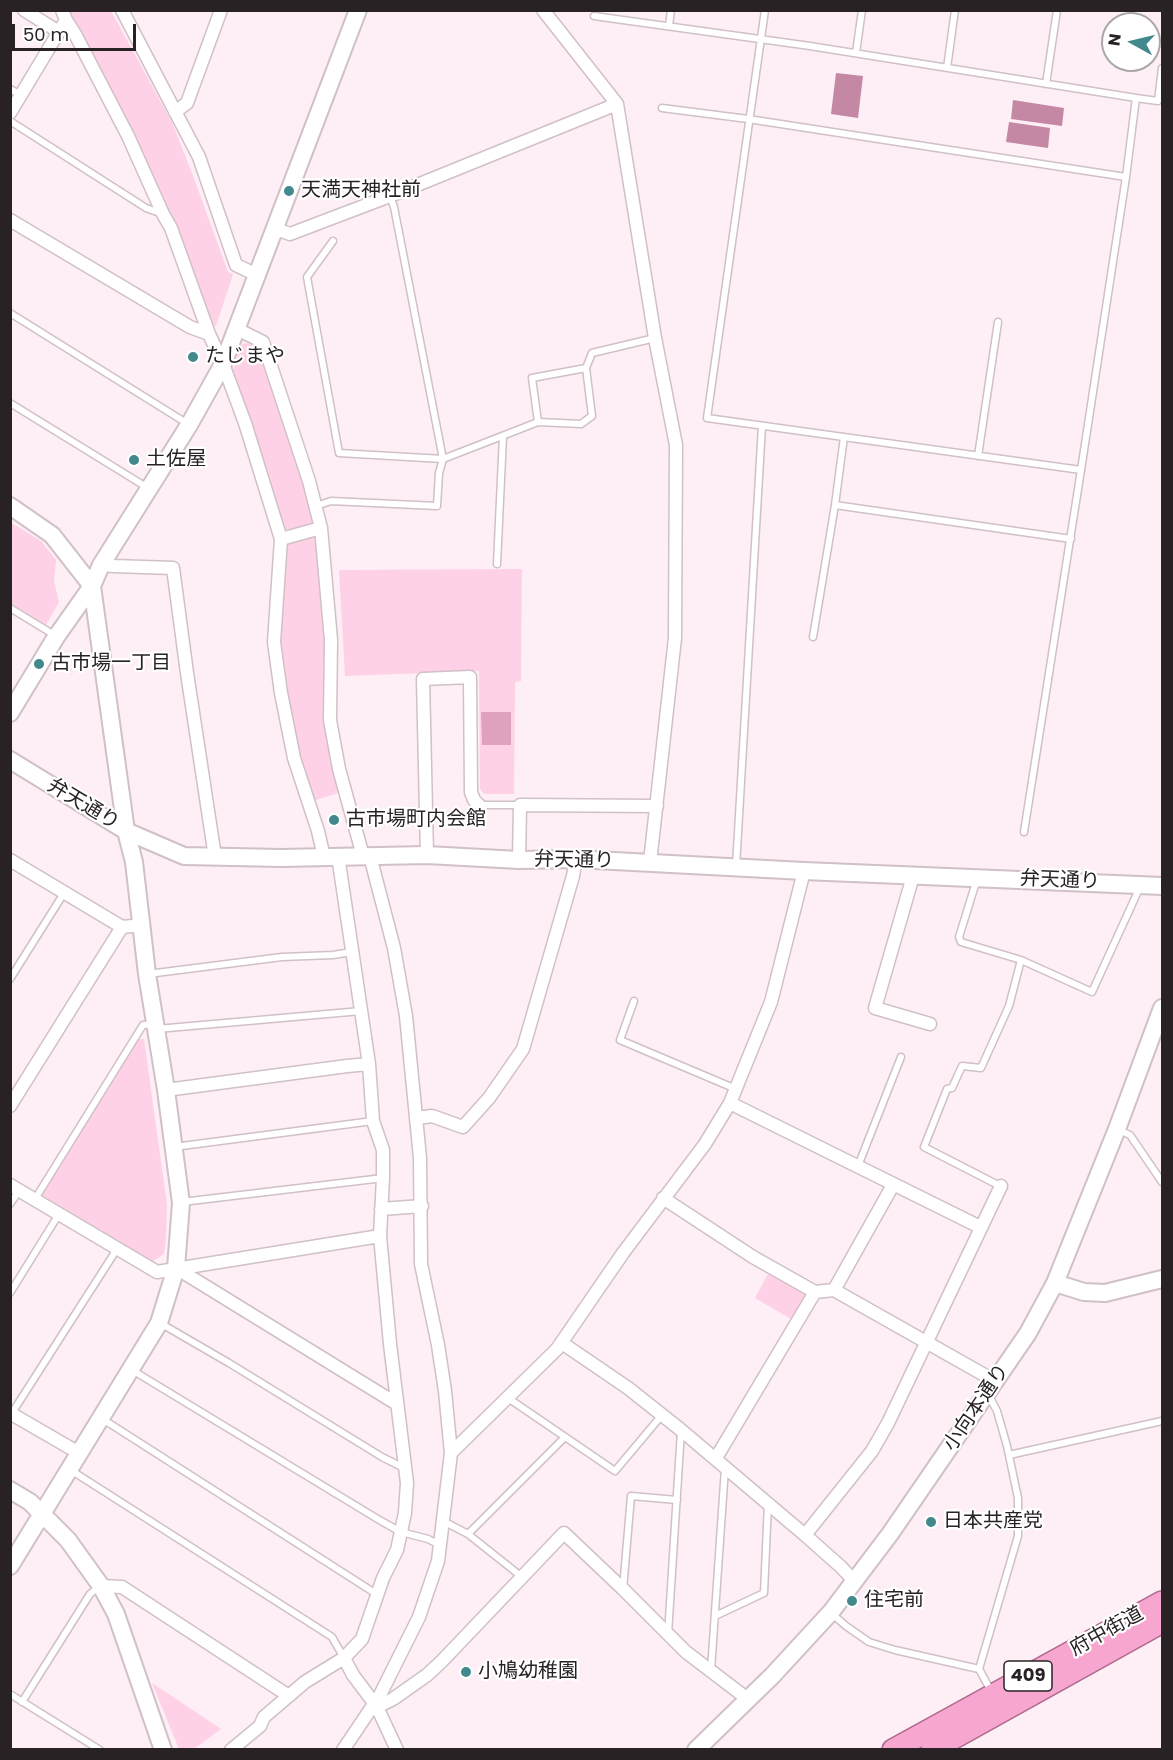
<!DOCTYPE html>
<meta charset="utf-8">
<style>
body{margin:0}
#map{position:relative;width:1173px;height:1760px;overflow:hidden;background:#feeef5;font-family:Poppins,sans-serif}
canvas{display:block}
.frame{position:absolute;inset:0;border:12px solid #282225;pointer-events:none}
.north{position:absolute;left:1101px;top:12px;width:60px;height:60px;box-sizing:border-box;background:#fff;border:2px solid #a9a7a8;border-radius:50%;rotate:278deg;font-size:16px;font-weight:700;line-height:24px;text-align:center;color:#282225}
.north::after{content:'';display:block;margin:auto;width:21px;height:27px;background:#41898c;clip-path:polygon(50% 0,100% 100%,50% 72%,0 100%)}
.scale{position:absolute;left:12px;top:24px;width:124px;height:27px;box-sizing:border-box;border:3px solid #282225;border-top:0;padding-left:8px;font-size:18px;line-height:21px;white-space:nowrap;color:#282225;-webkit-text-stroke:4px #fff;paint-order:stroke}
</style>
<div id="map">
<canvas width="1173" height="1760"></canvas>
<div class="frame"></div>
<div class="north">N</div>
<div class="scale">50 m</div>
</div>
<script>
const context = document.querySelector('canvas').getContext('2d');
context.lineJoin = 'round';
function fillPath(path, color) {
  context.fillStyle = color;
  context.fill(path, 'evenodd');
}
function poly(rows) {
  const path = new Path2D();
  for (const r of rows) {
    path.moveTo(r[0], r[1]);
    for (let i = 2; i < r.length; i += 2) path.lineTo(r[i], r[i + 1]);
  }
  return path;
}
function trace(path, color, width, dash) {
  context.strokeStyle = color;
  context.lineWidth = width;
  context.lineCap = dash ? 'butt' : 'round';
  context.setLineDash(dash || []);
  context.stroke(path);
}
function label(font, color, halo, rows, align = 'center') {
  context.font = font + ' Poppins,"Noto Sans JP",sans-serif';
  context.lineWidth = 4.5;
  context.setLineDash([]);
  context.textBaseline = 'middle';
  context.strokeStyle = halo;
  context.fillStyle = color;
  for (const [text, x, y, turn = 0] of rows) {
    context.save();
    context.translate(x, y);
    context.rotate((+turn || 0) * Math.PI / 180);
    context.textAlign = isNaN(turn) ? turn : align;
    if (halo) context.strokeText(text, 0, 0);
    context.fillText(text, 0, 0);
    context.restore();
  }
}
const green = poly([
 [69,11,111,11,172,122,195,181,228,272,233,274,216,326,210,325,205,305,178,234],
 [246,343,259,346,304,479,315,524,292,530,286,529,282,523,231,376,241,345],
 [10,522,41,541,56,560,54,581,59,602,46,625,11,603],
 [316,535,327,645,325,720,338,793,313,801,299,756,285,692,278,642,288,543],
 [522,569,521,681,515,682,514,794,484,794,480,789,479,671,345,676,339,570],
 [138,1039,144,1039,167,1205,166,1237,164,1254,152,1262,42,1195],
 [768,1274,806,1294,791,1319,755,1298],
 [152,1683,221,1729,194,1749,179,1749]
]);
const forest = poly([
 [481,712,511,712,511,745,482,745]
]);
const water = poly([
 [836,73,863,76,858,118,831,114],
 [1013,100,1064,108,1062,126,1011,119],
 [1009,122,1050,128,1048,148,1006,142]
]);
const service = poly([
 [765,10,707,418,1081,470],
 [594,16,810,46,1136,98],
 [669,26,671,10],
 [856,53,862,10],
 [947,68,955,10],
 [1046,84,1057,10],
 [10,89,21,95],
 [662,108,748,119,1126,177],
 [10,121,146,208,163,214],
 [333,241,307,277,339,453,443,459,394,207,390,196],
 [10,313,188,424],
 [10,403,148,488],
 [538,422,532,378,586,368],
 [978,456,998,322],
 [835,505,1071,539],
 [316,506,331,501,437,506,439,473,443,459,538,422,581,424,592,416,586,368,592,353,655,338],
 [497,564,503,436],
 [10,608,56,636],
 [813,637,835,505,844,437],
 [479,805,520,805],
 [1024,832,1081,470,1126,177,1136,98,1158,101,1162,68],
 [736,866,762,426],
 [977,879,959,937,961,942,1021,960],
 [148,974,282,957,333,955,352,952],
 [10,979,64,893],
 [634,1001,620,1040,736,1089],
 [157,1029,361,1011],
 [1117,1129,1130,1135,1162,1182],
 [174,1147,373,1121],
 [858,1166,901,1057],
 [1000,1186,924,1147,947,1089,952,1088,962,1066,981,1068,1009,1006,1021,960,1092,992,1140,887],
 [35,1199,143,1025,155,1024],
 [182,1202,383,1178],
 [10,1204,19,1191],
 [10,1293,59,1214],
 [160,1323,229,1363,382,1457,404,1468],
 [132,1370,381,1521,401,1532,428,1539,440,1545],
 [988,1394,997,1411,1007,1446,1018,1498,1018,1536,979,1669,991,1691],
 [508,1398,615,1471,662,1415],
 [12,1413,117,1249],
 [101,1418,378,1595],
 [1009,1455,1162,1421],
 [69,1469,332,1637,344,1658],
 [443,1521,468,1534,522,1577],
 [468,1534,565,1437],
 [623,1589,631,1496,677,1500],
 [831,1613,846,1626,869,1642,895,1650,979,1669],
 [715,1616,764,1593,768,1503],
 [668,1634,681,1431],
 [711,1670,725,1468],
 [10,1694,100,1750],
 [22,1702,90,1594,100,1586]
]);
const minor = poly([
 [24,10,59,32],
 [62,10,66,20,75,34,128,136,163,214,171,228,209,334,223,364,245,423,281,539,274,642,281,693,294,758,318,831,324,857],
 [122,10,199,157,236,265,257,275],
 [543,10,617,104,655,338,676,445,675,638,650,862],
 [175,112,187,103,221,10],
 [10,113,66,20],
 [10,220,190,327,209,334],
 [276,229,290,234,390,196,617,104],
 [237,329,263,342,309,481,321,528,331,640,330,720,339,769,363,856],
 [281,539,321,528],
 [101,565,114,566,173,568,187,673,215,857],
 [427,855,423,679,470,677,471,792,474,800,479,805],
 [10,860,122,927,142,925],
 [519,860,520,805,657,806],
 [913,876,875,1008,930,1024],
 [166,1090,347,1066,369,1064],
 [730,1103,980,1227],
 [10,1106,122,927],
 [417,1118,432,1116,463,1127,489,1098,523,1049,573,876,576,859],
 [10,1185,157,1272,380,1236],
 [663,1198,753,1257,815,1292,834,1290,995,1381],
 [381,1209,422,1206],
 [176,1268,397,1404],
 [834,1290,893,1185],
 [562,1343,628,1388,681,1430,805,1535,841,1567,855,1582],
 [10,1413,79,1453],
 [451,1453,557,1349,623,1253,705,1144,730,1103,771,1002,804,871],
 [716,1458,815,1292],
 [805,1535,872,1451,888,1423,1001,1186],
 [101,1586,122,1587,289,1696],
 [344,1658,353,1675,377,1707,397,1750],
 [377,1707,393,1699,427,1675,442,1661,564,1533,623,1589,686,1652,749,1700],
 [231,1750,260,1726,264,1717,305,1682,344,1658,362,1639,383,1578,397,1550,405,1513,407,1483,390,1344,380,1236,383,1178,383,1150,373,1121,369,1064,338,856],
 [343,1750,380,1695,419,1617,438,1561,451,1453,445,1391,438,1345,421,1264,420,1158,406,1016,394,948,370,856]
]);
const tertiary = poly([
 [10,506,52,535,92,586,126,831,134,862,147,974,166,1090,181,1203,176,1268,159,1323,10,1566],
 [10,713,56,637,92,586,101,565,189,425,223,364,358,10],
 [10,760,126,831,184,856,281,858,427,855,519,860,576,859,804,871,1162,886],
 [1055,1283,1084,1292,1105,1293,1162,1279],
 [10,1490,30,1502,68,1540,101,1586,116,1614,163,1750],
 [696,1750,772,1676,831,1612,890,1534,1028,1333,1055,1283,1117,1129,1162,1008]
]);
const trunk = poly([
 [893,1750,1162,1602],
 [932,1750,1162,1622]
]);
const markers = [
 [289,191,6,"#41898c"],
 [193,357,6,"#41898c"],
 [134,460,6,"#41898c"],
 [39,664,6,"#41898c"],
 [334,820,6,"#41898c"],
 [931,1522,6,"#41898c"],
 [852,1601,6,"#41898c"],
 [466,1672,6,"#41898c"]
];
const shields = [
 [1028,1676,48]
];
const shieldNames = [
 ["409",1028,1676]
];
const poiNames = [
 ["天満天神社前",301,191],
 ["たじまや",205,357],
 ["土佐屋",146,460],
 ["古市場一丁目",51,664],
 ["古市場町内会館",346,820],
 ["日本共産党",943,1522],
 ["住宅前",864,1601],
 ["小鳩幼稚園",478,1672]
];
const streetNames = [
 ["弁天通り",83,805,31],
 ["弁天通り",574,861,1],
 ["弁天通り",1060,881,2],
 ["小向本通り",977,1408,-56],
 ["府中街道",1107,1632,-29]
];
fillPath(green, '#fed1e6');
fillPath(forest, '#dea1be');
fillPath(water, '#c488a5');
trace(service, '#d0c0c7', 9);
trace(minor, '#d0c0c7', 15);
trace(tertiary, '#d0c0c7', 20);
trace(trunk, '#ad698c', 24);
trace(service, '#fff', 6);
trace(minor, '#fff', 12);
trace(tertiary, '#fff', 16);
trace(trunk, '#f7a6cf', 21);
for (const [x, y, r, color] of markers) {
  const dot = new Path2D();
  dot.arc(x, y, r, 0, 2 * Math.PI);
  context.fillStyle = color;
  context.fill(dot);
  trace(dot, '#fff', 2);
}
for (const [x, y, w] of shields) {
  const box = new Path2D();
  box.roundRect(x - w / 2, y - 15, w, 30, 4.5);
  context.fillStyle = '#fff';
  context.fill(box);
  trace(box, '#282225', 1.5);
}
label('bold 18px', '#282225', null, shieldNames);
label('20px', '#282225', '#fff', poiNames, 'left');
label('20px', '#282225', '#fff', streetNames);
</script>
